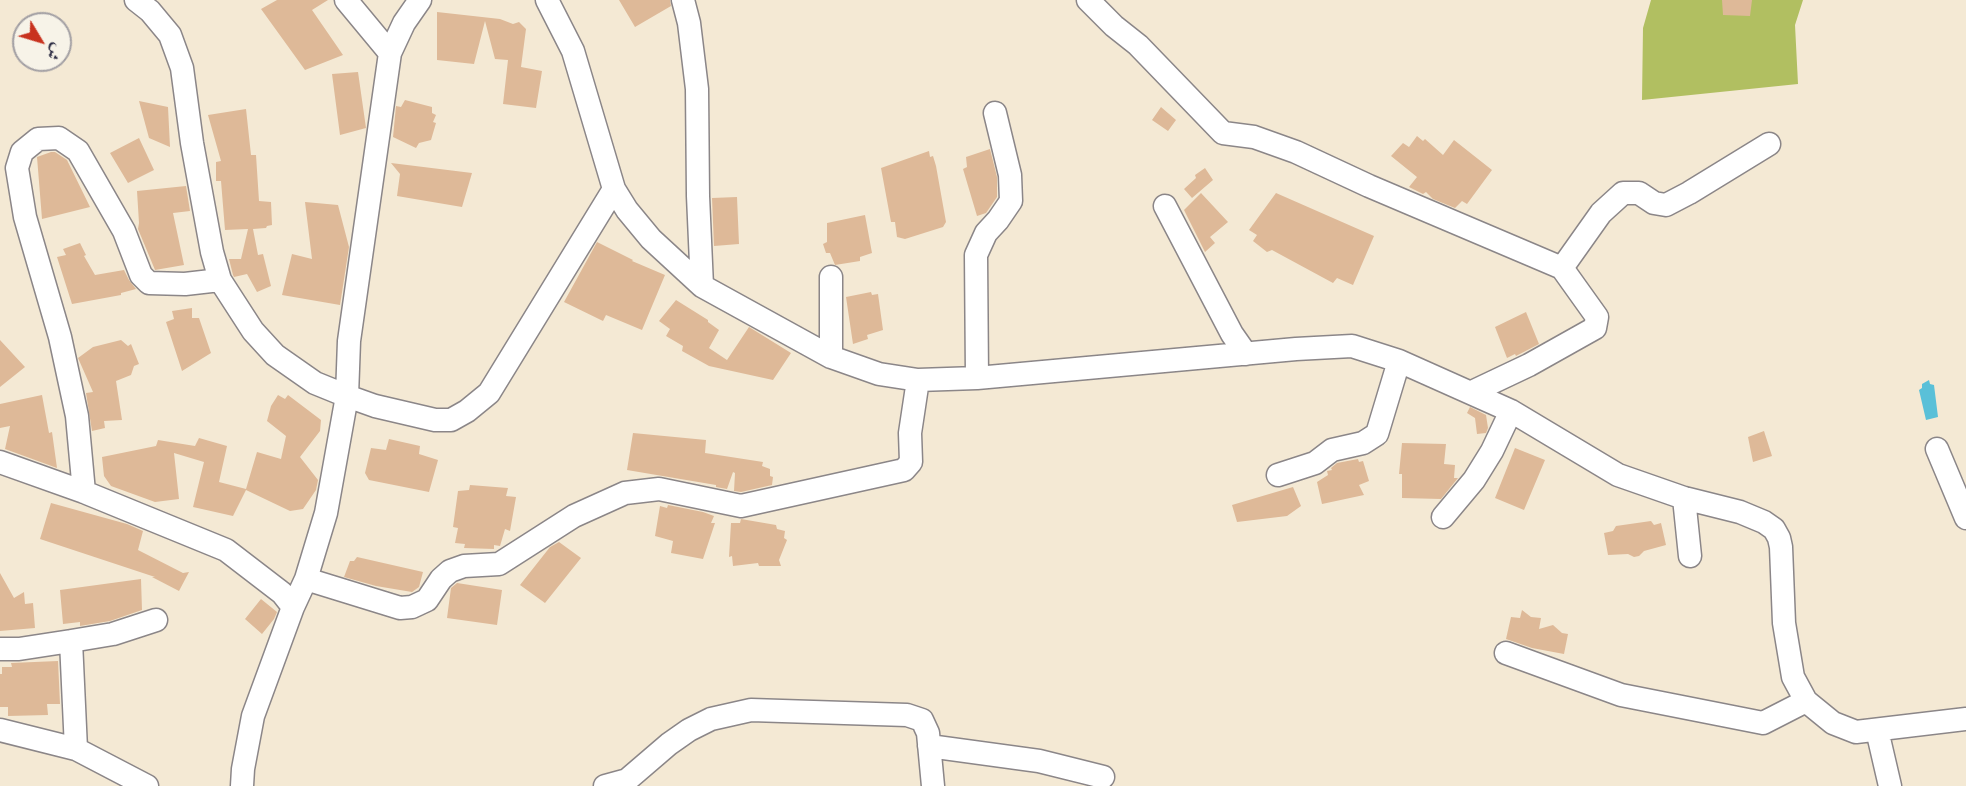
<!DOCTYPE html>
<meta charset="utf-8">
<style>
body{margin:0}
#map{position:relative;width:1966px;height:786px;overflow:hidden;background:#f4e9d4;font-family:"IM FELL Great Primer",Amiri,serif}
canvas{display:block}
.north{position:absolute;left:12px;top:12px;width:60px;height:60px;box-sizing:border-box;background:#f7f3e8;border:2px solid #a29fa3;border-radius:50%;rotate:128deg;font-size:16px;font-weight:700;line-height:24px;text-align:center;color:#22223b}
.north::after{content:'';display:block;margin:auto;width:21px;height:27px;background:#c8321e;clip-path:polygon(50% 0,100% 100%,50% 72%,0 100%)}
</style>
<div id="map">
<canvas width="1966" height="786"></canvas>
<div class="north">ش</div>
</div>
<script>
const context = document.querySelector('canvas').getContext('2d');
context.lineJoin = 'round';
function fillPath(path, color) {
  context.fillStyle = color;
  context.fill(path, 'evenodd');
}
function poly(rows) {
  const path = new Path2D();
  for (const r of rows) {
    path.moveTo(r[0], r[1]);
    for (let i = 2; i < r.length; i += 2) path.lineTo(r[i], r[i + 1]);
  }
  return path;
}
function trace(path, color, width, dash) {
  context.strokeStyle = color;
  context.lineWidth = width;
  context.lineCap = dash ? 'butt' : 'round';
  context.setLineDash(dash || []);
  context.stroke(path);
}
const green = poly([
 [1651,0,1803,0,1795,25,1798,84,1642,100,1643,28]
]);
const water = poly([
 [1929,380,1930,384,1934,385,1938,417,1926,420,1919,390,1922,388,1922,384]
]);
const building = poly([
 [277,0,328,0,312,10,343,55,305,70,261,9],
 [619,0,670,0,671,6,635,27],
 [1722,0,1752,0,1750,16,1723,15],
 [437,12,500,19,513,24,519,22,526,29,521,67,542,71,536,108,503,104,508,60,495,59,485,21,474,64,437,60],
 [358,72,366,128,340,135,332,74],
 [405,100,432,107,432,113,436,115,433,122,436,123,431,140,419,143,416,148,393,137,396,106,401,107],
 [139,101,168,107,170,147,149,138],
 [1161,107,1176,120,1168,131,1152,120],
 [246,109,251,155,256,155,259,201,271,202,272,225,267,226,266,228,253,229,258,255,263,254,271,286,257,292,247,274,234,277,233,275,229,259,241,259,248,229,225,230,221,181,216,181,216,162,221,161,208,115],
 [1417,136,1423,141,1425,139,1443,155,1454,140,1492,170,1467,204,1462,201,1455,208,1433,199,1426,192,1423,194,1409,187,1417,177,1391,156,1403,143,1409,147],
 [139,138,154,170,128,183,110,153],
 [990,149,997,177,997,197,986,213,977,216,963,169,967,167,966,157],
 [929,151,930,157,933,156,936,166,946,222,943,227,905,239,897,237,895,222,891,222,881,168],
 [51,152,55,152,67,160,90,207,42,219,37,157],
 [391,163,472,173,462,207,397,196,400,174],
 [1205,168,1213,180,1192,198,1184,189,1196,178,1195,175],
 [186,186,190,211,173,213,184,265,155,270,138,229,139,223,137,191],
 [1201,193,1228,222,1210,237,1215,243,1205,252,1184,210],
 [1276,193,1374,236,1353,285,1337,278,1333,283,1272,250,1267,252,1253,241,1257,235,1249,230],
 [737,197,739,244,714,246,712,198],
 [305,202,338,205,349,247,340,305,282,295,292,254,312,259],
 [865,215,872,253,860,257,860,261,835,265,830,253,826,253,823,244,827,242,827,223],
 [597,242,633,260,632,261,665,275,642,330,606,315,603,321,564,302],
 [80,243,86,255,84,256,95,275,124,270,129,280,136,289,121,293,121,295,72,304,57,257,66,255,63,249],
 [871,292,872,295,878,294,883,330,867,335,868,339,853,344,846,297],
 [676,300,708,320,708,322,719,330,709,348,727,360,749,327,791,353,773,380,709,366,682,351,683,346,666,336,670,329,659,321],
 [192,308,192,318,199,318,211,353,182,371,166,322,174,319,172,311],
 [1526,312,1539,344,1516,356,1515,354,1507,358,1495,327],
 [0,340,25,367,0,387],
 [121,340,128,346,131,344,139,364,134,366,131,375,116,381,122,420,104,421,105,428,92,431,86,393,93,392,78,358,93,347],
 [42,395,49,433,52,432,57,468,5,449,10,426,0,428,0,404],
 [278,395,285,399,288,395,321,420,320,431,300,457,318,480,316,490,303,509,290,511,246,490,233,516,193,507,204,462,174,453,179,499,155,502,111,486,104,476,102,457,156,446,158,440,195,446,199,438,227,446,219,482,246,489,257,452,281,459,286,436,267,421,271,406],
 [1470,407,1486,415,1488,428,1486,433,1477,434,1475,418,1467,413],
 [1764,431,1772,456,1753,462,1748,437],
 [633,433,706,440,705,453,763,462,762,466,770,469,770,476,773,477,772,485,741,492,734,491,735,473,733,472,727,489,716,487,716,485,627,470],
 [389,439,420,446,419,454,438,460,429,492,369,480,365,473,371,448,386,450],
 [1402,443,1446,444,1444,464,1455,465,1454,478,1458,478,1441,499,1402,498,1402,474,1399,474],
 [1515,448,1545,460,1524,510,1495,498],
 [1358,459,1359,462,1363,461,1369,481,1359,485,1364,495,1322,504,1317,482,1328,475,1327,471,1332,470,1331,468,1337,463],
 [470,485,508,488,506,496,516,497,510,531,505,529,500,546,494,545,494,549,464,548,465,544,455,543,458,528,453,527,458,491,469,490],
 [1293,487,1301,506,1287,516,1237,522,1232,505],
 [51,503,127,524,143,531,138,550,183,573,189,572,179,591,152,577,155,577,40,539],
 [668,505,703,512,714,516,711,523,715,523,703,559,671,553,673,541,655,536,660,506,667,508],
 [741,519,776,525,777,529,785,531,784,538,787,540,779,560,781,566,759,566,758,563,733,566,732,556,729,557,731,523,740,523],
 [1651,521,1654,525,1661,523,1666,545,1644,551,1639,556,1634,557,1628,554,1608,555,1604,533,1613,531,1616,526],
 [559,542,581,558,545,603,520,585,550,547],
 [357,557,423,572,419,587,412,592,376,586,344,577,350,561,354,561],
 [0,573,14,598,24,592,25,604,33,603,35,628,0,631],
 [141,579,142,610,110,621,80,626,80,622,63,624,60,590],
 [457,583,502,590,497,625,447,618,451,588],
 [261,599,277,612,274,619,262,634,245,619],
 [1522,610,1531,617,1541,618,1539,629,1553,625,1562,633,1568,634,1564,654,1532,648,1506,639,1511,617,1520,618],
 [58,661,60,704,47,704,48,715,8,716,8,707,0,707,0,674,2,674,2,667,12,667,11,663]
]);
const minor = poly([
 [136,0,150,11,170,35,182,68,192,143,212,252,220,280,253,331,275,355,315,383,347,396,375,406,435,420,451,420,467,411,489,393,614,189],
 [346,0,390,53],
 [547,0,573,51,614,189,627,210,651,239,702,286,831,357,879,374,918,380,977,378,1296,349,1352,346,1399,361,1511,411,1618,475,1684,498,1740,512,1764,522,1774,529,1779,538,1781,547,1784,623,1793,677,1806,701,1833,723,1856,732,1966,719],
 [683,0,689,23,697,89,698,196,702,286],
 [1088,0,1114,26,1138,45,1223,133,1254,137,1296,152,1369,186,1562,268,1597,317,1595,328,1529,365,1472,392],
 [1165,206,1232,334,1246,354],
 [1562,268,1601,213,1623,193,1639,193,1654,203,1666,205,1689,193,1769,144],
 [831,277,831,357],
 [977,378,976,255,986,233,998,220,1011,201,1010,175,995,113],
 [1937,449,1966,518],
 [0,462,84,492,226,550,282,593,293,607],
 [1278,475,1315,463,1332,450,1363,443,1377,434,1399,361],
 [84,492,77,416,60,337,25,217,17,168,22,152,38,139,59,138,78,151,124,231,141,275,149,283,185,284,220,280],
 [1684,498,1690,556],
 [1443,517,1474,480,1492,451,1511,411],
 [306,579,400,608,412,607,427,600,441,579,450,571,464,566,499,564,574,516,625,493,659,489,741,506,904,470,911,462,910,433,918,380],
 [0,649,19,649,71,641],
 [1506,653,1621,695,1763,723,1806,701],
 [0,730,76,749,147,786],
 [1877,730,1890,786],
 [929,746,1039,761,1103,777],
 [76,749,71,641,113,634,156,620],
 [242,786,243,769,253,716,293,607,306,579,326,513,347,396,349,341,390,53,404,23,420,0],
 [605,786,627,780,669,744,689,730,711,719,751,710,907,715,922,720,928,733,933,786]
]);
fillPath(green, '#b1bf61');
fillPath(water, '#5ac0d8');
fillPath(building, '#deb998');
trace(minor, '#8b8688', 25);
trace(minor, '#fff', 22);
</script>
